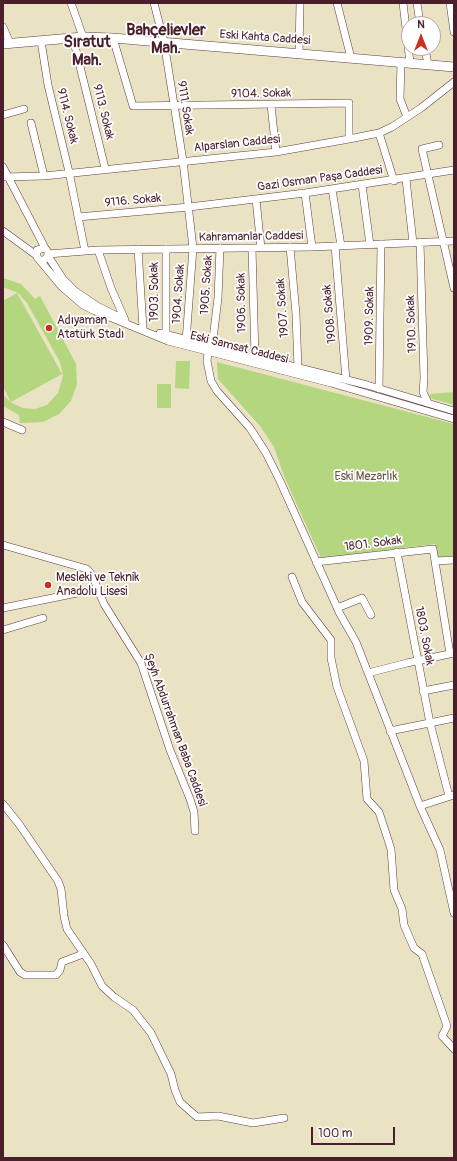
<!DOCTYPE html>
<meta charset="utf-8">
<style>
body{margin:0}
#map{position:relative;width:457px;height:1161px;overflow:hidden;background:#e9e3c3;font-family:Pangolin,sans-serif}
canvas{display:block}
.frame{position:absolute;inset:0;border:4px solid #4a1f2b;pointer-events:none}
.north{position:absolute;left:401px;top:16px;width:40px;height:40px;box-sizing:border-box;background:#fff;border:1px solid #b7a5aa;border-radius:50%;rotate:0deg;font-size:11px;font-weight:700;line-height:16px;text-align:center;color:#4a1f2b}
.north::after{content:'';display:block;margin:auto;width:14px;height:18px;background:#c8321e;clip-path:polygon(50% 0,100% 100%,50% 72%,0 100%)}
.scale{position:absolute;left:311px;top:1127px;width:84px;height:18px;box-sizing:border-box;border:2px solid #4a1f2b;border-top:0;padding-left:5px;font-size:12px;line-height:14px;white-space:nowrap;color:#4a1f2b;-webkit-text-stroke:3px #fff;paint-order:stroke}
</style>
<div id="map">
<canvas width="457" height="1161"></canvas>
<div class="frame"></div>
<div class="north">N</div>
<div class="scale">100 m</div>
</div>
<script>
const context = document.querySelector('canvas').getContext('2d');
context.lineJoin = 'round';
function fillPath(path, color) {
  context.fillStyle = color;
  context.fill(path, 'evenodd');
}
function poly(rows) {
  const path = new Path2D();
  for (const r of rows) {
    path.moveTo(r[0], r[1]);
    for (let i = 2; i < r.length; i += 2) path.lineTo(r[i], r[i + 1]);
  }
  return path;
}
function trace(path, color, width, dash) {
  context.strokeStyle = color;
  context.lineWidth = width;
  context.lineCap = dash ? 'butt' : 'round';
  context.setLineDash(dash || []);
  context.stroke(path);
}
function label(font, color, halo, rows, align = 'center') {
  context.font = font + ' Pangolin,sans-serif';
  context.lineWidth = 3.5;
  context.setLineDash([]);
  context.textBaseline = 'middle';
  context.strokeStyle = halo;
  context.fillStyle = color;
  for (const [text, x, y, turn = 0] of rows) {
    context.save();
    context.translate(x, y);
    context.rotate((+turn || 0) * Math.PI / 180);
    context.textAlign = isNaN(turn) ? turn : align;
    if (halo) context.strokeText(text, 0, 0);
    context.fillText(text, 0, 0);
    context.restore();
  }
}
const green = poly([
 [3,278,21,284,35,299,40,296,76,364,77,384,71,401,59,414,43,422,20,423,19,415,3,406,3,395,12,403,23,408,35,409,47,405,58,393,63,376,60,362,27,303,18,293,3,287],
 [17,293,62,374,11,402,3,387,3,301],
 [176,361,190,361,189,389,175,388],
 [217,362,454,424,454,556,438,557,435,544,321,558,284,476,274,447,260,426,218,379],
 [157,384,171,384,171,408,157,408],
 [454,392,454,405,430,398,430,394]
]);
const minor = poly([
 [71,3,83,37],
 [154,3,164,42,183,161,193,248,186,341],
 [337,3,351,58],
 [403,3,410,63],
 [417,3,420,24],
 [450,3,454,32],
 [3,27,10,43],
 [73,38,105,168],
 [113,38,133,106,349,103,349,139],
 [41,41,48,85,69,172,85,251],
 [425,48,428,65],
 [299,53,300,3],
 [401,62,400,99,407,117],
 [271,105,276,152],
 [3,115,24,109],
 [31,123,44,176],
 [379,133,394,181],
 [439,145,422,149,454,288],
 [3,167,45,248],
 [3,177,44,176,276,152,349,139,379,133,392,127,421,108,454,82],
 [406,179,413,243],
 [362,185,370,245],
 [332,189,341,246],
 [305,193,312,247],
 [256,199,261,248],
 [78,217,189,207,305,193,454,170],
 [3,231,36,255],
 [420,242,424,378,423,392,428,403],
 [335,246,346,380],
 [290,247,296,314,298,368],
 [220,248,218,298,212,347,208,353,207,361,211,381,217,391,250,428,266,453,280,481,340,614,356,642,420,806,440,850,454,913],
 [252,248,255,357],
 [138,249,143,328],
 [98,250,111,288,125,320],
 [48,254,98,250,312,247,454,241],
 [48,256,63,279,75,291,97,306,117,316],
 [40,260,44,260,48,256,48,252,45,248,37,250,37,257,61,286,83,305,95,311,168,341,331,383,454,419],
 [160,333,367,385,454,411],
 [166,335,166,249],
 [379,389,381,244],
 [3,422,22,430],
 [3,545,87,569,92,575,104,604,141,663,170,750,190,799,194,812,195,831],
 [397,552,430,723,449,796],
 [435,561,454,560],
 [316,562,433,549,450,654],
 [292,577,302,602,331,640,331,658,337,687,364,761,367,799,379,812,391,849,394,890,402,909,404,925,414,948,422,954,447,1026,442,1036,454,1049],
 [3,608,97,589],
 [337,608,362,598,371,615],
 [3,630,43,618],
 [368,673,407,663,454,653],
 [423,691,454,685],
 [390,731,454,718],
 [3,804,19,824,58,881,61,889,64,916,67,929,91,964,102,986,114,997,133,1010,151,1033,171,1074,175,1090,180,1102,197,1117,218,1116,253,1123,284,1118],
 [420,806,454,795],
 [3,945,20,972,25,975,56,975,60,970,62,962,83,954]
]);
const major = poly([
 [3,44,83,37,113,38,454,67]
]);
const markers = [
 [49,328,4,"#c8321e"],
 [48,585,4,"#c8321e"]
];
const streetNames = [
 ["Eski Kahta Caddesi",265,38,4],
 ["9104. Sokak",261,94,-1],
 ["9111. Sokak",185,108,81],
 ["9113. Sokak",103,112,76],
 ["9114. Sokak",67,116,76],
 ["Alparslan Caddesi",237,144,-6],
 ["Gazi Osman Paşa Caddesi",320,179,-8],
 ["9116. Sokak",133,201,-5],
 ["Kahramanlar Caddesi",251,237,-1],
 ["1905. Sokak",207,285,-86],
 ["1903. Sokak",155,292,-90],
 ["1904. Sokak",179,294,-86],
 ["1906. Sokak",242,303,-91],
 ["1907. Sokak",283,308,-94],
 ["1908. Sokak",330,314,-95],
 ["1909. Sokak",370,316,-89],
 ["1910. Sokak",412,324,-92],
 ["Eski Samsat Caddesi",239,348,14],
 ["1801. Sokak",373,544,-7],
 ["1803. Sokak",424,636,79],
 ["Şeyh Abdurrahman Baba Caddesi",175,730,70]
];
const poiNames = [
 ["Adıyaman",57,321],
 ["Atatürk Stadı",57,335],
 ["Mesleki ve Teknik",56,578],
 ["Anadolu Lisesi",56,592]
];
const parkNames = [
 ["Eski Mezarlık",366,477]
];
const districtNames = [
 ["Bahçelievler",166,31],
 ["Mah.",166,49],
 ["Sıratut",87,43],
 ["Mah.",87,61]
];
fillPath(green, '#b3d67f');
trace(minor, '#623c42', 8);
trace(major, '#623c42', 10);
trace(minor, '#fff', 7);
trace(major, '#fff', 9);
for (const [x, y, r, color] of markers) {
  const dot = new Path2D();
  dot.arc(x, y, r, 0, 2 * Math.PI);
  context.fillStyle = color;
  context.fill(dot);
  trace(dot, '#fff', 1.5);
}
label('12px', '#4a1f2b', '#fff', streetNames);
label('12px', '#4a1f2b', '#fff', poiNames, 'left');
label('12px', '#6a5644', '#fff', parkNames);
label('bold 16px', '#4a1f2b', '#fff', districtNames);
</script>
